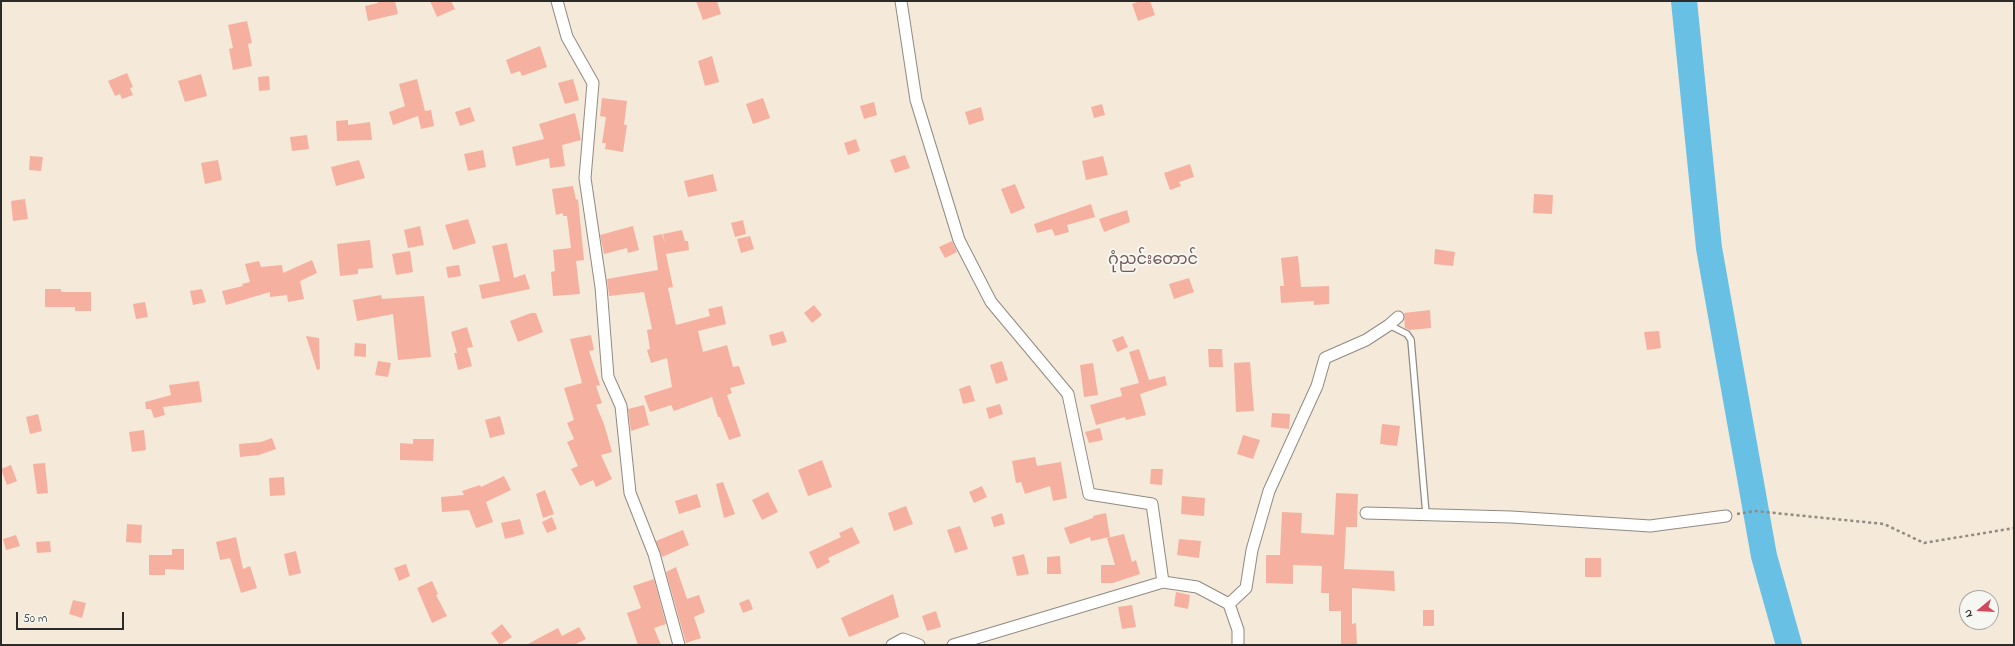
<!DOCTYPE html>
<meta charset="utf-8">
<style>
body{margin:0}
#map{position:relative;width:2015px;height:646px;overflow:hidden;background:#f5e9d9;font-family:"Indie Flower",sans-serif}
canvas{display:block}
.frame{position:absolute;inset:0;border:2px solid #2b2b2b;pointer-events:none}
.north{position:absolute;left:1959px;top:590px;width:40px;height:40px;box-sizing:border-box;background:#f6f6f2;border:1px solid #a5a5a2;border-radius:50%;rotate:252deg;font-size:11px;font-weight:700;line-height:16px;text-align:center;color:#2b2b2b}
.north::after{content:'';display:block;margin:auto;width:14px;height:18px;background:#d1495b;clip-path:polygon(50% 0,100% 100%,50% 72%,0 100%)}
.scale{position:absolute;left:16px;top:612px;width:108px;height:18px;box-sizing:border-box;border:2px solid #2b2b2b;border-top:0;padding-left:5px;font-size:12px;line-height:14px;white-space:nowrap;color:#2b2b2b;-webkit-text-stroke:3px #f6f6f2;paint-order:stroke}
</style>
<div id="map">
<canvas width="2015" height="646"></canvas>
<div class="frame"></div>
<div class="north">N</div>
<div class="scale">50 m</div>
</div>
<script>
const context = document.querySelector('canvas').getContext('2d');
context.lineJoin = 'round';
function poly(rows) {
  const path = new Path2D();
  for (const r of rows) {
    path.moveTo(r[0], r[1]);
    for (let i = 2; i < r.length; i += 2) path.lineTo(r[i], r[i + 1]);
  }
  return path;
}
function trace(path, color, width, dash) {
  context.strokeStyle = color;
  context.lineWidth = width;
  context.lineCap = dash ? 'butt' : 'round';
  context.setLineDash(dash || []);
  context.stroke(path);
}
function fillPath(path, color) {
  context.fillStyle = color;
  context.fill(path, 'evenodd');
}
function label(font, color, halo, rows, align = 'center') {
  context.font = font + ' "Indie Flower","Noto Sans Myanmar",sans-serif';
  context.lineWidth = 4;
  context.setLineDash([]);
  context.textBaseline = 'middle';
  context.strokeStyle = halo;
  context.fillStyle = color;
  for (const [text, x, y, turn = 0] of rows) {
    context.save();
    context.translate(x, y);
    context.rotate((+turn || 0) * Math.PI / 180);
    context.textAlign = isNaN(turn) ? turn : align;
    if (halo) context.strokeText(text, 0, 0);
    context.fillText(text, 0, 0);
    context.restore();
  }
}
const river = poly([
 [1684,1,1709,248,1764,556,1789,645]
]);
const building = poly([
 [378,1,395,1,398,14,368,21,365,6,378,3],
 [430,1,451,1,455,9,437,17],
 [696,1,717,1,721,14,703,20],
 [1140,1,1150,1,1155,15,1138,21,1132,4],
 [247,21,252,43,248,44,252,66,233,70,229,49,233,48,228,25],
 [540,46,547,67,522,76,520,71,511,74,506,60],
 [712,56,719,82,705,86,698,61],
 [127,73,133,87,130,88,133,95,122,99,120,94,115,96,108,81],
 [201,74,207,96,185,102,178,81],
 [269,76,270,90,259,91,258,77],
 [417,79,425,111,431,110,434,126,421,129,418,116,393,125,389,112,405,106,399,84],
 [573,79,579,100,565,104,558,83],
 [602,98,627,101,624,125,627,125,623,152,605,149,606,143,602,143,606,117,600,116],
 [763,98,770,118,753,124,746,104],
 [874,102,877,115,864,119,860,106],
 [1102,104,1105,115,1094,118,1091,107],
 [470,107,475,121,460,126,455,112],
 [981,107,984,120,969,125,965,112],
 [575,113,581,140,562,145,565,166,550,168,549,158,516,166,512,147,544,139,539,124],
 [348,120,348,125,370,122,372,140,337,141,336,121],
 [307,135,309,149,292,151,290,137],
 [856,139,860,151,848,155,844,143],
 [483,150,486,167,468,171,464,154],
 [905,155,910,168,895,173,890,160],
 [30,156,43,157,41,171,29,170],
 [1103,156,1108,175,1086,180,1082,161],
 [218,160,222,180,205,184,201,163],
 [359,160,365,178,336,186,331,167],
 [1190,164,1194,177,1179,182,1181,186,1170,190,1164,173],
 [713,174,717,191,688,197,684,181],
 [1015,184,1025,208,1011,214,1001,189],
 [573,186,576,200,578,199,584,260,576,261,580,294,553,296,551,272,555,271,553,250,571,248,567,216,563,216,563,213,556,215,552,189],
 [1534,194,1553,195,1552,214,1533,213],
 [25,199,28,219,13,221,11,201],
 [1091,204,1095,217,1067,225,1069,232,1055,236,1052,229,1037,233,1034,224],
 [1127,210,1130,222,1104,232,1099,219],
 [468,219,476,243,453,250,445,225],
 [743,220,746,234,735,237,731,223],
 [420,226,424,245,408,248,404,230],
 [633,226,639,250,628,253,627,248,604,254,600,235],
 [682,230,685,241,688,241,689,250,666,254,673,287,668,288,676,325,710,316,708,309,722,306,726,324,698,331,703,352,727,345,733,367,739,366,745,384,730,388,732,393,727,395,741,436,729,440,720,417,718,417,712,397,674,411,671,405,650,412,644,396,672,387,667,358,651,363,647,350,650,349,647,330,652,329,644,292,609,296,607,279,658,270,653,236,662,234,665,243,663,234],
 [750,236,754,249,741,253,737,239],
 [370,240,373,268,358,269,358,274,340,276,337,244],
 [952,241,957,252,945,258,939,247],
 [507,243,514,278,525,274,530,289,482,299,479,285,500,281,492,246],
 [1435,249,1455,252,1453,266,1434,264],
 [410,251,413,272,396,275,392,254],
 [1298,256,1301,287,1329,286,1329,304,1314,305,1314,301,1281,303,1280,286,1284,286,1281,258],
 [312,260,317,273,300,281,304,299,288,302,287,295,270,297,270,292,226,305,222,291,243,286,242,284,250,282,245,264,259,261,261,267,282,265,283,273],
 [459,265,461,276,448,278,446,267],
 [1189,278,1194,292,1174,299,1169,284],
 [45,289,61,289,61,292,91,292,91,311,75,311,75,307,45,307],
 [202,289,206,302,193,305,190,291],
 [381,295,382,299,424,296,431,357,398,360,393,314,357,321,353,300],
 [145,302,148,317,136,319,133,304],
 [814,305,822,315,812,323,804,313],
 [1430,310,1431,328,1409,330,1405,328,1404,313],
 [531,313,536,313,543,332,518,342,510,321],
 [467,327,473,347,467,348,472,366,458,370,454,353,457,353,451,332],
 [783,331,787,342,772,346,769,335],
 [1659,331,1661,348,1647,350,1644,332],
 [591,335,594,350,589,351,600,385,596,386,602,403,596,405,604,424,612,452,601,455,612,479,596,487,593,480,580,486,571,469,578,466,567,442,574,439,567,423,574,420,564,388,582,383,570,339],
 [306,336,319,338,320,369,317,370],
 [1123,336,1128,347,1117,352,1112,340],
 [355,343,366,344,366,357,354,356],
 [1139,349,1149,380,1165,376,1167,385,1140,394,1146,415,1126,420,1125,417,1096,425,1090,405,1122,396,1120,388,1139,383,1129,352],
 [1208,349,1222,349,1223,367,1209,367],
 [378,361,391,363,388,377,375,375],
 [1002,361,1008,380,996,384,990,365],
 [1250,362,1254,411,1236,412,1234,363],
 [1093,363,1098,395,1084,397,1080,365],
 [199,381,202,402,163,407,165,415,154,418,151,409,146,409,145,402,171,395,169,385],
 [970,385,975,401,963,404,959,389],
 [1000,404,1003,414,989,419,986,408],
 [644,405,649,425,631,431,628,409],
 [1272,413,1290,414,1289,429,1271,427],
 [38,414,42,431,30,434,26,417],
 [500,416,505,434,490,438,485,420],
 [1382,424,1400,426,1397,446,1380,444],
 [1100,428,1103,440,1089,443,1085,432],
 [144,430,146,450,132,452,129,432],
 [1243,435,1260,440,1253,459,1237,454],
 [272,438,276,449,259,455,240,457,239,444,261,442],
 [413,439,434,439,433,461,400,460,400,443,413,444],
 [1035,457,1037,466,1061,462,1067,498,1053,501,1050,486,1025,494,1021,482,1016,483,1012,461],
 [822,460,832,487,808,496,798,470],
 [45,463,48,493,37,494,33,464],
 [11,465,17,481,7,485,1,469],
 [1151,469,1163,469,1162,485,1150,484],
 [504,476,511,490,486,502,493,522,476,528,469,510,442,512,441,497,464,495,462,491,480,485,481,487],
 [284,477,285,495,270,496,269,478],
 [723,482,735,514,724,518,716,484],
 [982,486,987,497,974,503,969,492],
 [545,490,554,514,543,518,536,494],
 [768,492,778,512,762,520,752,500],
 [1336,493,1358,494,1357,527,1346,527,1344,569,1394,571,1395,591,1352,588,1352,624,1356,623,1357,645,1341,645,1341,611,1329,611,1329,593,1321,593,1322,566,1293,565,1293,584,1266,583,1266,555,1280,555,1282,512,1302,513,1301,533,1334,535],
 [697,494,701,507,679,514,675,501],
 [1182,496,1205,498,1204,516,1181,514],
 [906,506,913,524,894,531,888,513],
 [1002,513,1005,524,994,527,991,517],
 [1106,513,1110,537,1091,541,1090,537,1070,544,1064,528,1093,518,1093,516],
 [552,517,557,529,547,533,542,522],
 [520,519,524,534,505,539,501,523],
 [127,524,142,525,141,543,126,542],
 [960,526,968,549,955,553,947,530],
 [852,527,860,543,828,558,830,562,817,569,809,552,841,537,839,533],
 [683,530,689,545,662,557,656,541],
 [1124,534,1132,562,1136,560,1140,574,1113,583,1101,583,1101,565,1115,565,1107,538],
 [16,535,20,546,6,550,3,539],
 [236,537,243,569,250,566,257,588,241,593,230,558,220,560,216,542],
 [1179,539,1201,541,1199,558,1177,555],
 [50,541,51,552,37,553,36,542],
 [172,549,184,549,184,570,165,569,165,575,149,575,149,555,172,555],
 [296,551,301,573,289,576,284,554],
 [1024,554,1029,574,1017,576,1012,557],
 [1060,556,1061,574,1047,574,1047,557],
 [1585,558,1601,558,1601,577,1585,577],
 [406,564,410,576,399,581,394,568],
 [676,567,687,599,699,595,705,612,694,617,701,638,686,643,666,572],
 [654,579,666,624,654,628,661,645,638,645,627,613,641,608,633,586],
 [432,581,438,594,436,595,447,616,432,623,417,588],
 [1176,592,1190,595,1188,609,1174,606],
 [893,594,899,617,849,637,841,618],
 [749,599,753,609,743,613,739,603],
 [73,600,86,603,82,618,69,614],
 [1132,605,1136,627,1122,629,1118,607],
 [1423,610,1434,610,1434,626,1423,626],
 [936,611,941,627,927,631,922,616],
 [502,624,512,637,500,645,491,633],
 [579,627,586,639,574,645,526,645,558,628,562,636]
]);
const path = poly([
 [1737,514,1755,511,1884,524,1924,543,2014,528]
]);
const service = poly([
 [1389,325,1407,334,1411,340,1426,514]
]);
const minor = poly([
 [557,1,567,37,593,83,585,178,601,287,608,377,621,406,630,493,654,554,679,645],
 [901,1,916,100,959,240,991,302,1068,394,1089,494,1152,504,1163,582,1197,587,1229,604,1238,630,1238,645],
 [1366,513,1511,517,1650,526,1726,516],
 [1229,604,1246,588,1252,550,1269,491,1317,386,1325,358,1366,340,1389,325,1398,317],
 [892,645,903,639,919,645],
 [953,645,1163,582]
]);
const quarterNames = [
 ["ဂုံညင်းတောင်",1153,261]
];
trace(river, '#68c0e5', 26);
fillPath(building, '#f6b0a0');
trace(service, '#908a82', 8);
trace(minor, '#908a82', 13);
trace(path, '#908a82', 2.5, [3, 3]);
trace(service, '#fff', 5.5);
trace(minor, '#fff', 11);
label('16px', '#725a54', '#f6f6f2', quarterNames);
</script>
